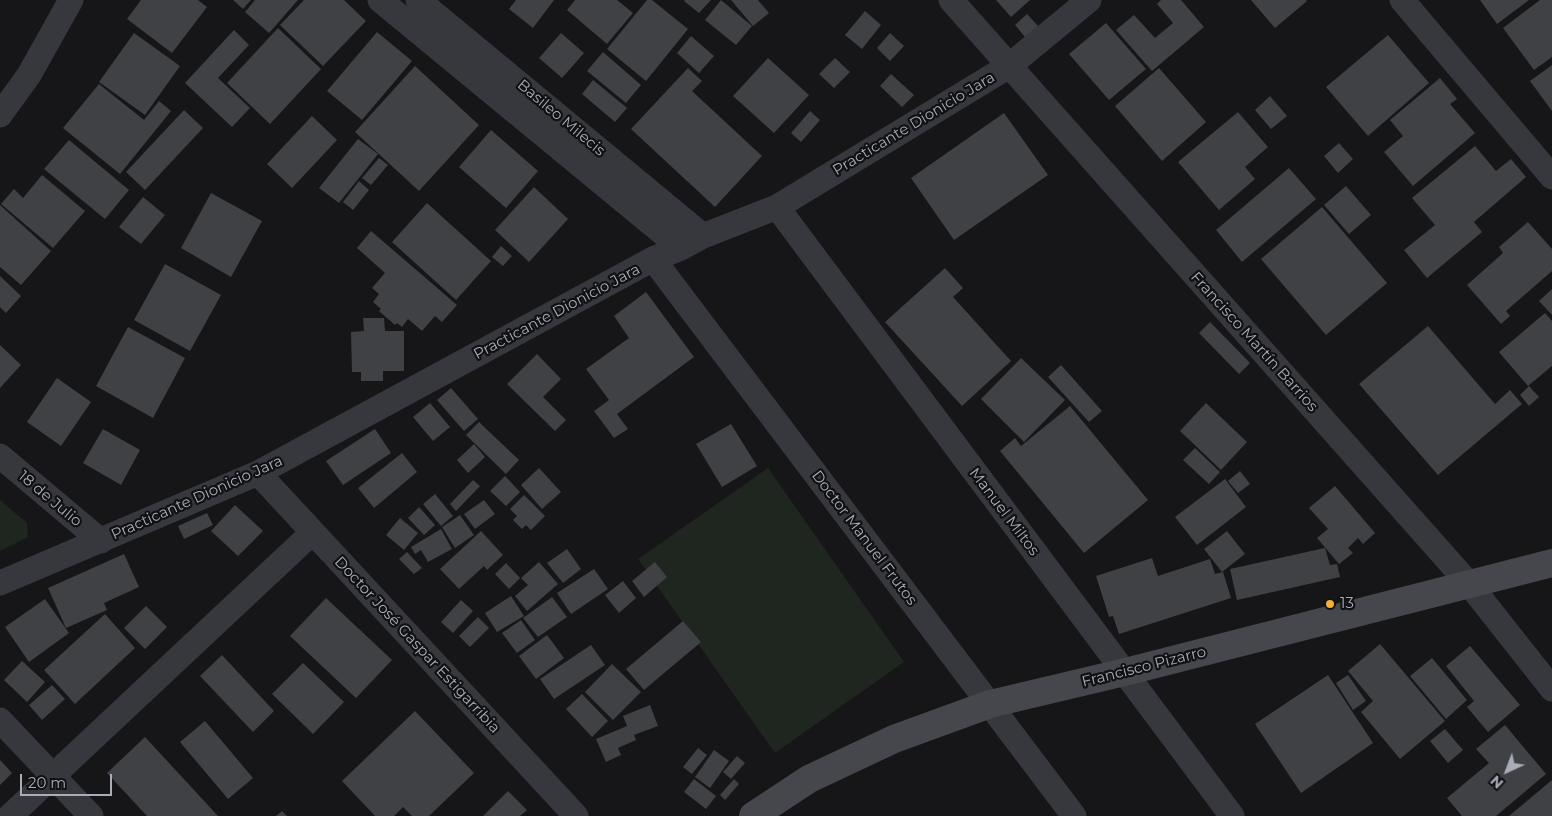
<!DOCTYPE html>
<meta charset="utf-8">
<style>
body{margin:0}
#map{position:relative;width:1552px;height:816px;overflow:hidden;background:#161618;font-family:Montserrat,sans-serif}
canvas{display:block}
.north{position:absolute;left:1482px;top:746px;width:50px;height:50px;-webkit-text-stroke:4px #111113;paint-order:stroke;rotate:223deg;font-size:14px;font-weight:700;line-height:20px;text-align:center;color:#a8adb8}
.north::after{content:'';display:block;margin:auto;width:18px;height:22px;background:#a8adb8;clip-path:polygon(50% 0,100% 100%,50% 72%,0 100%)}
.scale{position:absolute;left:20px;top:774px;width:92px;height:22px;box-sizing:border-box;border:2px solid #a8adb8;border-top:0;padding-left:6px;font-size:15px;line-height:18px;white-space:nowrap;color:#a8adb8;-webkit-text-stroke:4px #111113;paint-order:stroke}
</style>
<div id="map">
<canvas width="1552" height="816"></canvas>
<div class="north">N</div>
<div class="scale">20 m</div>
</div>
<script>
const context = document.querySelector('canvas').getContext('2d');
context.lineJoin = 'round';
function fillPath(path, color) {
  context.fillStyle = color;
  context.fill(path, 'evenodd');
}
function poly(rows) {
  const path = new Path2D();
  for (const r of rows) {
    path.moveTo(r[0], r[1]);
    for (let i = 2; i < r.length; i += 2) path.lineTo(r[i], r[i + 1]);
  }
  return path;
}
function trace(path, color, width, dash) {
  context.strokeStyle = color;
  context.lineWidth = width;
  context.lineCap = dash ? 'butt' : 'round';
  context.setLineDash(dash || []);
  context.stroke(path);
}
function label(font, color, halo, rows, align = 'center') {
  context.font = font + ' Montserrat,sans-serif';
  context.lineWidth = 4.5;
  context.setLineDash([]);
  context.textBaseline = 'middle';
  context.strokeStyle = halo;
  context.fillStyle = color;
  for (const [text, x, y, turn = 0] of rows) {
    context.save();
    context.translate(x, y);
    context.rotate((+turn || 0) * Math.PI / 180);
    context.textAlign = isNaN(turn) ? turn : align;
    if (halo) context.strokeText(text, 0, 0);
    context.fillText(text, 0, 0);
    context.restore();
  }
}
const green = poly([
 [768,468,904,662,775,753,638,559],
 [0,500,27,523,28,537,0,551]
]);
const building = poly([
 [141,0,198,0,207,7,172,53,127,19],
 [233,0,251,0,243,9],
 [255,0,298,0,269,33,245,12],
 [304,0,344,0,366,21,323,66,280,25],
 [516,0,554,0,533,28,509,9],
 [575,0,617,0,633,13,607,44,567,10],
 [647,0,652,0,688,29,646,81,607,49],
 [685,0,711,0,699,13,684,1],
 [721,0,752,26,736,45,705,20],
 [731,0,758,0,769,13,753,26],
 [996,0,1030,0,1011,17],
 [1161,0,1181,0,1204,27,1152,71,1116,30,1134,15,1155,38,1173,23,1157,4],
 [1251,0,1306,0,1307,1,1275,28],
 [1480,0,1529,0,1497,24],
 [1540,0,1552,0,1552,57,1534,70,1503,28],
 [865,11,881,25,862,49,845,35],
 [1027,14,1038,26,1025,37,1015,25],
 [1106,23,1146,69,1109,100,1069,54],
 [278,28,321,69,270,124,227,83],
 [234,30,249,45,218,78,250,108,232,127,185,83],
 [377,32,412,61,362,120,327,91],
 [134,33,180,66,145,115,99,82],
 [561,33,584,53,562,78,539,58],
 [890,33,904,46,890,61,877,48],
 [1388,35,1429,83,1368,136,1326,87],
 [691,36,714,56,699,73,677,53],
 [603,52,641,85,626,103,587,71],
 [768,58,809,95,774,133,733,96],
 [835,58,850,72,834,88,819,74],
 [1552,65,1552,111,1530,81],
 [415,66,479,125,419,191,355,132],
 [688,68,702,81,692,91,762,156,715,207,631,129],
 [1159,68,1206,122,1162,161,1115,106],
 [891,74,914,95,902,107,880,86],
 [1440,78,1457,99,1450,104,1475,133,1413,186,1384,152,1403,136,1390,120],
 [593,80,627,108,615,122,582,94],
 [99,84,144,120,159,101,171,111,120,174,63,128],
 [1270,96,1287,116,1271,129,1255,110],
 [184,110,203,128,145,190,126,172],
 [810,111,820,120,801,142,791,133],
 [1238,112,1268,147,1245,167,1255,179,1219,210,1178,162],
 [1004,113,1048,175,954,240,911,178],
 [312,116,337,140,292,188,267,164],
 [491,130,538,171,506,208,459,167],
 [358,139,378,154,339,203,319,188],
 [69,140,129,190,105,219,44,169],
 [1339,143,1353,159,1338,173,1324,156],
 [1475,146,1496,171,1511,159,1526,177,1474,222,1482,232,1427,278,1404,250,1435,225,1412,198],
 [379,158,388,165,371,185,362,178],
 [1289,168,1316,199,1242,262,1216,230],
 [42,175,85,211,53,248,1,204,14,189,23,198],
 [359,181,369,190,353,210,343,202],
 [1346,186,1371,215,1349,234,1324,205],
 [534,187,568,219,529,262,495,230],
 [211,193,262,221,231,277,181,248],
 [143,197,165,215,141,244,119,227],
 [427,203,491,261,456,300,392,242],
 [0,205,51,251,21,285,0,267],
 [1322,207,1387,283,1326,335,1261,259],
 [1528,222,1552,249,1552,271,1506,311,1510,316,1501,324,1467,285,1503,253,1499,247],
 [371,231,457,305,442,322,435,316,422,331,408,319,402,327,397,323,395,325,379,311,381,309,373,302,379,294,372,288,385,273,357,248],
 [501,246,512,256,503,266,492,257],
 [165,264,221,295,190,351,134,320],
 [945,268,963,288,953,297,1011,361,962,406,885,322],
 [0,276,21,296,6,313,0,307],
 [1552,289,1552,315,1539,301],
 [646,292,694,357,617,414,628,429,614,438,594,411,609,400,586,369,629,338,614,316],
 [1545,313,1552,321,1552,366,1528,386,1499,352],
 [363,318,384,318,385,331,404,331,404,371,383,371,383,381,361,381,361,372,352,372,351,332,364,331],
 [1210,322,1250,363,1239,374,1199,333],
 [1428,326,1495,404,1510,390,1522,404,1438,475,1359,384],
 [128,327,185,358,153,418,96,386],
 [0,345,21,365,0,388],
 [537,354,561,379,543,397,566,420,555,431,507,384],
 [1021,358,1065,400,1024,442,981,399],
 [1061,365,1102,411,1089,422,1048,377],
 [57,378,91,402,61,446,27,422],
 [1529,386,1539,397,1529,406,1520,395],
 [451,388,478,419,464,431,437,400],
 [430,403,450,427,433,441,413,417],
 [1206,403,1247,442,1221,470,1180,431],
 [1070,406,1148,500,1084,553,1000,451,1015,438,1021,446],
 [479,422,519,460,506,474,466,435],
 [731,424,757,466,722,487,696,444],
 [103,429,140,450,121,485,83,463],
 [375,429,391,453,343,485,326,461],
 [474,444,485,457,468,473,457,460],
 [1195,448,1220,472,1209,484,1183,460],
 [402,453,417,472,374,508,358,488],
 [539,468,561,492,542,509,521,485],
 [1240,471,1250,484,1238,493,1228,481],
 [505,476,520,492,506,506,490,491],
 [1225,479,1246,507,1197,545,1175,517],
 [473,480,480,486,456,511,450,504],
 [1335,486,1375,533,1363,544,1358,538,1348,548,1353,553,1339,564,1317,538,1328,529,1309,508],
 [435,494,453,516,441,526,423,504],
 [524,495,545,516,531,530,526,525,522,529,513,520,517,516,510,509],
 [484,500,495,514,475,529,464,514],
 [235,505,263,531,238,556,211,531],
 [419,507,435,525,424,535,408,518],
 [207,513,213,525,184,539,178,526],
 [460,515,474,535,455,548,442,527],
 [400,518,418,533,404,550,386,535],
 [441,529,452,549,428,562,421,550,415,554,411,547],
 [481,531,503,555,487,570,484,566,459,589,440,569],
 [1227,531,1245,554,1222,572,1204,549],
 [1325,548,1330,565,1337,564,1340,577,1237,600,1230,569],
 [567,549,581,569,563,583,547,563],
 [407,552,422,568,414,574,399,559],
 [124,554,139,587,104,603,107,610,66,628,48,588],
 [1152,558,1158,576,1210,559,1215,574,1223,572,1231,598,1119,634,1113,616,1109,617,1096,576],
 [539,562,558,584,527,611,515,596,528,585,521,578],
 [655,562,667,577,644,597,632,581],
 [506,563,520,578,509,589,495,574],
 [594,569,608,589,571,614,557,593],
 [623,581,636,598,619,613,605,595],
 [511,596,524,616,497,632,485,613],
 [552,597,567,617,538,637,523,618],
 [326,598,392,660,356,698,290,636],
 [45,599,69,633,29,662,5,627],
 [461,600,473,611,453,633,441,622],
 [146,606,167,627,145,649,124,628],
 [105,614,135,648,75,704,44,670],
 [478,617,489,628,470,647,459,636],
 [521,620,535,640,517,653,502,633],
 [683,621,701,642,644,690,626,669],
 [547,635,564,658,536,679,519,656],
 [1380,644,1445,721,1400,759,1361,712,1373,701,1348,671],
 [591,645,605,665,554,699,540,679],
 [1470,646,1520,705,1488,732,1467,707,1474,701,1446,666],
 [222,655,274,711,253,732,200,676],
 [1432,658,1467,700,1446,719,1410,676],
 [22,661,45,682,27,702,4,680],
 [303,663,344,702,313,734,272,694],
 [612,664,641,692,613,720,585,692],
 [1328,675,1373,743,1301,793,1255,724],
 [1348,675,1366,701,1353,710,1336,683],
 [52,685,65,699,42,720,29,705],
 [582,694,608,721,592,737,566,709],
 [650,705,658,726,634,735,636,740,618,748,621,755,606,762,596,739,627,726,623,716],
 [415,711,474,773,429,816,412,816,403,807,394,816,375,816,342,781],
 [205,721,253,778,228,799,180,742],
 [1505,725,1546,774,1496,816,1462,816,1447,798,1489,763,1476,749],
 [1445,729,1463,750,1448,763,1430,741],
 [145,737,218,816,147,816,107,773],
 [698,748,707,755,692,774,683,767],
 [714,750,729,761,710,788,695,777],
 [737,756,745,763,731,779,723,772],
 [0,760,12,773,0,785],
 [694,779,716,796,706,809,684,792],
 [734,779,739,784,725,800,720,795],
 [1552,780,1552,816,1509,816],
 [508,791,527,810,520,816,483,816],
 [282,811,287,816,276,816]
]);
const street = poly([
 [380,0,681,248],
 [418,0,703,236],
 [951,0,1470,585,1552,689],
 [1402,0,1552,177],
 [0,115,29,75,71,0],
 [777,207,1232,816],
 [653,259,1074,816],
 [0,456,101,541],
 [258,473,576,816],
 [0,583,258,473,653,259,681,248,703,236,777,207,1009,66,1089,0],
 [0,720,91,816],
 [10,816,312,533]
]);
const secondary = poly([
 [753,816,809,779,894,739,990,704,1125,672,1552,563]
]);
const markers = [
 [1330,604,5,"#f2b134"]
];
const streetNames = [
 ["Basileo Milecis",561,118,40],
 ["Practicante Dionicio Jara",914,124,-31],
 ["Practicante Dionicio Jara",557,312,-28],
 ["Francisco Martín Barrios",1254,342,48],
 ["Practicante Dionicio Jara",197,498,-24],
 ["18 de Julio",50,499,40],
 ["Manuel Miltos",1004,512,53],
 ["Doctor Manuel Frutos",864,538,53],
 ["Doctor José Gaspar Estigarribia",417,645,47],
 ["Francisco Pizarro",1144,667,-14]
];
const poiNames = [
 ["13",1340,604]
];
fillPath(green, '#1e261f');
fillPath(building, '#404145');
trace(street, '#37383d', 25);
trace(secondary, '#45474d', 28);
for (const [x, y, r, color] of markers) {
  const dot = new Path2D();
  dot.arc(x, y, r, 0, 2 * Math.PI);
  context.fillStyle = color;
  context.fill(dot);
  trace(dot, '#111113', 2);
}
label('15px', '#a8adb8', '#111113', streetNames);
label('15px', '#a8adb8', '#111113', poiNames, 'left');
</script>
